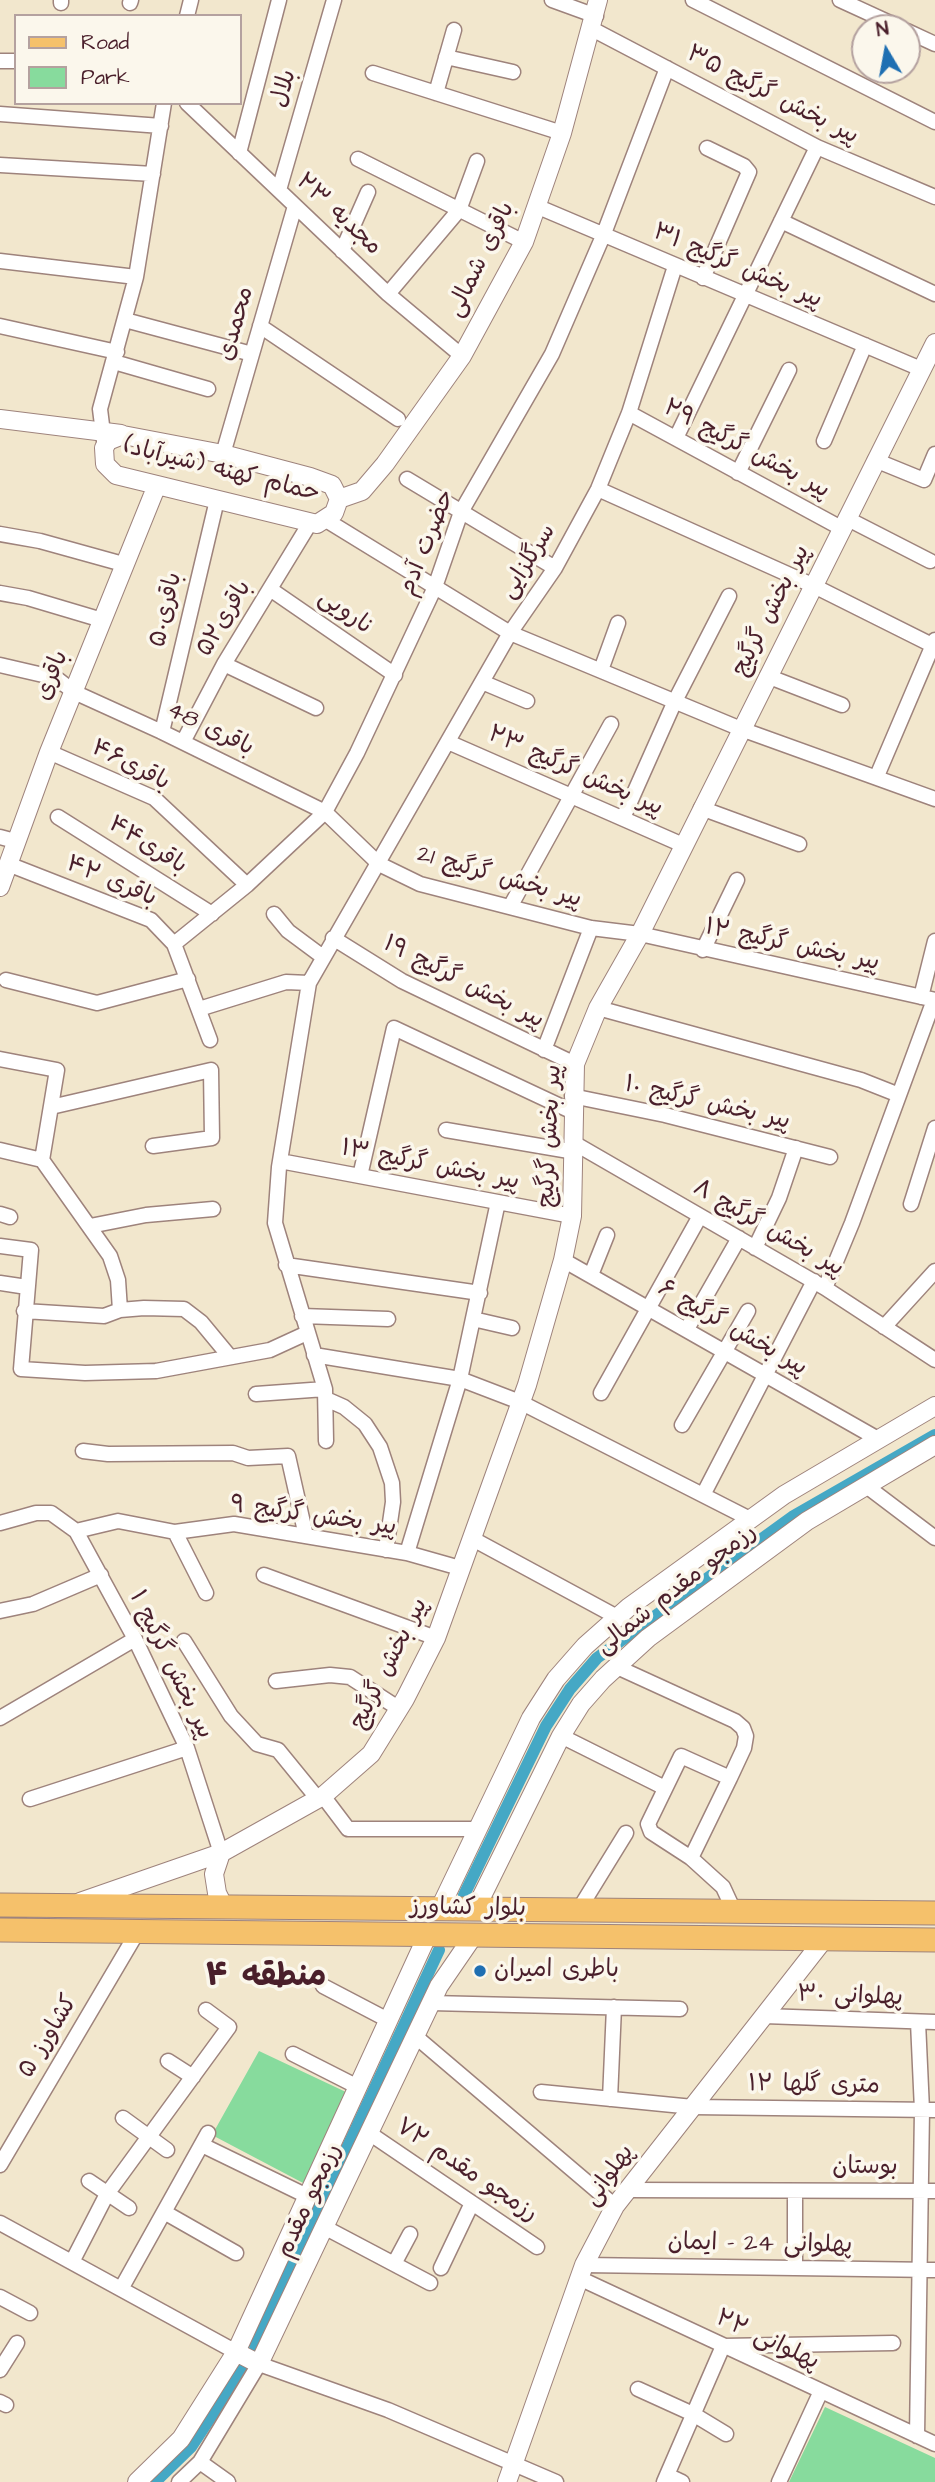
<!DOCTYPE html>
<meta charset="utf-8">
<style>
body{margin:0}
#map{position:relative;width:935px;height:2482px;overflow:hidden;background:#f2e7cd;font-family:"Architects Daughter",sans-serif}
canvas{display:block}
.legend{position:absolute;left:14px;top:14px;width:228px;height:91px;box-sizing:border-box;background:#fbf7ec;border:2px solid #b4a19f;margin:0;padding:9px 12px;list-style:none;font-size:21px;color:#4a1f2b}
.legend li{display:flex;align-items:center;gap:14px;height:35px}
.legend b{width:35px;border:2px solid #b4a19f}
.north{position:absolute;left:851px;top:14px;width:70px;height:70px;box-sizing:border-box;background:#fbf7ec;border:2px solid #b4a19f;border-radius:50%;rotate:350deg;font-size:19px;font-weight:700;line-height:28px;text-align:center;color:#4a1f2b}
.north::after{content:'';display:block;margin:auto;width:24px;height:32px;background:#1f6fb2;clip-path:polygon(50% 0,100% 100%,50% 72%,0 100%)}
</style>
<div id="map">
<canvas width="935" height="2482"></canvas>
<ul class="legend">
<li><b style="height:9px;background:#f5c16b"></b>Road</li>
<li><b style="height:19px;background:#87db9d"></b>Park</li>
</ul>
<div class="north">N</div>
</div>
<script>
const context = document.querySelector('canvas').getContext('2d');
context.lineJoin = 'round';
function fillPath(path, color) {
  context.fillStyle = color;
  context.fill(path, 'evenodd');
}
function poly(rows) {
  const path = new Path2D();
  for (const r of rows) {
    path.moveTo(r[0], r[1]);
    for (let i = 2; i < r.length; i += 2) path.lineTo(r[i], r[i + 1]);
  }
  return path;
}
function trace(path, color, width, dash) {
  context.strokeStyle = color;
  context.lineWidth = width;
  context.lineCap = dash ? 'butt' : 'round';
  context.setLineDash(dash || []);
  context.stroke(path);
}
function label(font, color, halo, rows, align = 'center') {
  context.font = font + ' "Architects Daughter","Playpen Sans Arabic",sans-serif';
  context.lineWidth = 7;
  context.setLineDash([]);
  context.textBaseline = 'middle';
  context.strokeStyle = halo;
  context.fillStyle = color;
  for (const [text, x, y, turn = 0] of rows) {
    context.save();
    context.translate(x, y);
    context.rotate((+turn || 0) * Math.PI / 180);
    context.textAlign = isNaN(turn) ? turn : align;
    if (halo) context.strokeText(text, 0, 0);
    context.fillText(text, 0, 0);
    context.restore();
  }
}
const green = poly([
 [259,2051,348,2093,305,2184,212,2135],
 [825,2407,935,2458,935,2482,789,2482]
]);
const canal = poly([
 [464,1895,546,1726,570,1689,597,1658,792,1517,935,1435],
 [255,2346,439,1950],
 [155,2482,191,2447,243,2368]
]);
const minor = poly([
 [61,0,61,3],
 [552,0,596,16],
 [693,0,935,122],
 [840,0,901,28],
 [130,3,131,0],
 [187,16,191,0],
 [592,29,817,147,935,197],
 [907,31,935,44],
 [446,57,513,72],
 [0,61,16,61],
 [373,73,562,133],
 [436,93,454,30],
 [187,103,388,294,462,356],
 [0,114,161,126],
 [239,153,279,0],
 [358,159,524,242],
 [0,165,153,174],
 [279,190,334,0],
 [536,206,921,369],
 [781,221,935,294],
 [342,251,368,192],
 [0,261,136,277],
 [703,278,749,172,744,166,707,148],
 [388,294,459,210,477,161],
 [125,320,252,354],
 [0,326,117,352],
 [260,326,398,419],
 [114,362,208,389],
 [629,413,841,528],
 [676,438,817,147],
 [104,441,100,409,136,277,164,103],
 [824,441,865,345],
 [223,454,295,206],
 [875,460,924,480,935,454],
 [738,473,789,370],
 [407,479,555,568],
 [598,489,812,585,932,645],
 [846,518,930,561],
 [326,520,510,633,741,729,935,799],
 [0,534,40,541,123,564],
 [270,589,395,675],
 [0,593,28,598,102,620],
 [224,664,316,708],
 [0,665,56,678,74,692,162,732,325,812,379,864,420,884,591,928,640,934,935,1000],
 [601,670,618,623],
 [767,676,842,705],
 [482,682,527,701],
 [162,732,217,500],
 [183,742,224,664,310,523],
 [448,742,683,845],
 [49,752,154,798,247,885],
 [877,776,935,640],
 [701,808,799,844],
 [58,817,212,914],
 [623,818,675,701,729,596],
 [0,837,15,841],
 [8,864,151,920,174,944,210,1040],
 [510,907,611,724],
 [274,914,288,931,323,957],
 [333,938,402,981,575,1064],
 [174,944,247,885,325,812,357,753,435,587,461,512,552,354,603,236,667,68],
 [703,950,737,880],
 [6,980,97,1003,188,979],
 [921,997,935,941],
 [598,1008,861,1080,899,1095],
 [199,1009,286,982,309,983],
 [544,1050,591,928],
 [0,1059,57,1070,42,1160,110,1256,118,1280,120,1310],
 [572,1096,665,1115,830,1157],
 [51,1107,211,1070,212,1138,153,1146],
 [446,1130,575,1152],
 [574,1143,825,1288,935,1360],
 [0,1150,42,1160],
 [280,1161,572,1216],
 [360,1176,394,1028,573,1112],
 [911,1204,935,1128],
 [0,1214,10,1217],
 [90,1226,146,1215,213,1209],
 [0,1246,31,1250,21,1369,85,1373,156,1371,270,1350,307,1333],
 [755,1248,779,1198,796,1148],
 [563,1260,878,1439],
 [286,1265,480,1293],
 [591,1275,607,1235],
 [0,1283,27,1287],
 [825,1288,852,1223,934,1000],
 [24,1311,104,1316,120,1310,144,1308,184,1309,201,1322,230,1357],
 [302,1316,388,1319],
 [473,1319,512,1328],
 [884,1327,935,1271],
 [687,1329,739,1238],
 [314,1355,460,1379,520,1402,750,1519],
 [601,1393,700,1216],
 [256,1394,325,1389],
 [326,1399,344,1407,365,1424,380,1447,392,1483,393,1502,386,1550],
 [682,1425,748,1311],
 [326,1441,325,1389,275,1223,279,1167,309,983,510,633,555,568,598,489,629,413,675,266],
 [83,1451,108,1454,233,1453,248,1458,288,1456,306,1536],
 [865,1485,935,1538],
 [703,1495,814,1281],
 [0,1523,36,1513,51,1513,76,1531,135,1639,187,1748,221,1853],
 [76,1531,118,1521,175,1532,234,1524,407,1553,460,1568],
 [175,1532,206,1593],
 [471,1538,617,1617],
 [407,1553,460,1379,498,1202],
 [264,1575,436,1638],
 [0,1611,33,1604,101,1575],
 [184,1641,231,1716,257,1744,278,1750,318,1799],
 [617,1667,735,1721,743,1728,746,1736,744,1748,730,1778],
 [276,1681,330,1675,350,1677,398,1708],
 [0,1718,135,1639],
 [561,1736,665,1788],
 [323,1796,348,1829,477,1829],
 [30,1799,187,1748],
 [691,1858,730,1778,681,1756,648,1824,651,1832,691,1858,723,1887,735,1913],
 [578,1911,626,1833],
 [323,1986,388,2020],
 [431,2003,680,2009],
 [764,2016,935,2022],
 [415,2036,615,2206],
 [293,2054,358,2087],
 [168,2061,193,2077],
 [541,2092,693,2107,935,2110],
 [610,2099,614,2007],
 [123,2118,167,2150],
 [369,2133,537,2247],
 [202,2145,307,2196],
 [0,2165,138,1931],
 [89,2181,129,2208],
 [628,2190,935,2191],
 [795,2191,795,2267],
 [164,2212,236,2253],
 [0,2223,236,2352],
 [324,2227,430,2283],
 [72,2262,107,2194,229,2027,206,2010],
 [394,2264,410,2234],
 [584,2265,935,2270],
 [441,2268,472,2203],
 [579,2278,935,2444],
 [121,2289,208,2133],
 [0,2297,30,2313],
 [0,2370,17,2343],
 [638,2389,693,2414,726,2434],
 [0,2402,6,2405],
 [917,2436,922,2110,918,2022],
 [200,2462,228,2482],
 [667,2475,682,2482],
 [179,2482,200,2462,259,2364,388,2410,556,2482],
 [664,2482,723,2346,893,2343],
 [779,2482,821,2391]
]);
const tertiary = poly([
 [0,419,121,434],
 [123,435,223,454,310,477,332,485,339,499,334,513,317,524,116,475,105,464,104,448,108,441,123,435],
 [339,499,362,491,385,464,462,356,524,242,562,133,598,0],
 [0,887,49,752,157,485],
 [221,1853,214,1874,217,1893,224,1907],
 [80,1902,221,1853,323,1796,371,1754,405,1699,436,1638,527,1385,563,1260,572,1216,575,1064,598,1008,640,934,935,343],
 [439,1910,531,1718,556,1679,585,1646,629,1607,784,1495,935,1406],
 [475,1910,561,1736,581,1704,603,1679,648,1638,807,1521,935,1445],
 [236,2352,259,2364,439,1986,474,1935],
 [137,2482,181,2439,236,2352,428,1934],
 [507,2482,584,2265,615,2206,825,1938]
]);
const primary = poly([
 [0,1905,935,1913],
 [0,1930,935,1940]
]);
const markers = [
 [480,1971,7,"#1f6fb2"]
];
const streetNames = [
 ["بلال",285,89,-74],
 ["پیر بخش گرگیج ۳۵",772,96,27],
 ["مجدیه ۲۳",338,215,43],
 ["باقری شمالی",482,260,-64],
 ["پیر بخش گرگیج ۳۱",737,267,23],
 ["محمدی",237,324,-74],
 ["پیر بخش گرگیج ۲۹",746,450,28],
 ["حمام کهنه (شیرآباد)",221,471,14],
 ["حضرت آدم",428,543,-68],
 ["سرگلزایی",529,562,-58],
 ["باقری۵۰",167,610,-77],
 ["پیر بخش گرگیج",772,611,-63],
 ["نارویی",345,613,35],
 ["باقری۵۲",225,619,-59],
 ["باقری",53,676,-68],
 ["باقری 48",210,730,26],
 ["باقری۴۶",130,766,27],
 ["پیر بخش گرگیج ۲۳",575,772,24],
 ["باقری۴۴",147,846,32],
 ["پیر بخش گرگیج 21",499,878,16],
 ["باقری ۴۲",111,882,23],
 ["پیر بخش گرگیج ۱۲",792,946,12],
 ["پیر بخش گرگیج ۱۹",463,983,27],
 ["پیر بخش گرگیج ۱۰",707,1104,13],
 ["پیر بخش گرگیج",551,1136,-87],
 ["پیر بخش گرگیج ۱۳",430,1166,11],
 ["پیر بخش گرگیج ۸",768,1229,30],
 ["پیر بخش گرگیج ۶",732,1329,30],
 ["پیر بخش گرگیج ۹",313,1517,8],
 ["رزمجو مقدم شمالی",677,1590,-38],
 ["پیر بخش گرگیج",390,1664,-63],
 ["پیر بخش گرگیج ۱",170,1665,64],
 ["بلوار کشاورز",468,1909,1],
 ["پهلوانی ۳۰",850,1997,2],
 ["کشاورز ۵",49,2037,-59],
 ["۱۲ متری گلها",814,2086,1],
 ["بوستان",865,2168],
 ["رزمجو مقدم ۷۲",466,2171,34],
 ["پهلوانی",610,2176,-55],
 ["رزمجو مقدم",310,2201,-65],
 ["پهلوانی 24 - ایمان",760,2245,1],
 ["پهلوانی ۲۲",767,2341,25]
];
const poiNames = [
 ["باطری امیران",494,1971]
];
const districtNames = [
 ["منطقه ۴",266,1978]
];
fillPath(green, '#87db9d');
trace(canal, '#45a8c5', 12);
trace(minor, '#9e837c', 17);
trace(tertiary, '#9e837c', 20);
trace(primary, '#9e837c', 25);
trace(minor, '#fff', 14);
trace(tertiary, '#fff', 18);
trace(primary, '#f5c16b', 23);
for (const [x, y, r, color] of markers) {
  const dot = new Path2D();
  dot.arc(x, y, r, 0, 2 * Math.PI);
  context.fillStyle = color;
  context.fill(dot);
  trace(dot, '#fbf7ec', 2.5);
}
label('24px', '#4a1f2b', '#fbf7ec', streetNames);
label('24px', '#4a1f2b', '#fbf7ec', poiNames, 'left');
label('bold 32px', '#4a1f2b', '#fbf7ec', districtNames);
</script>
